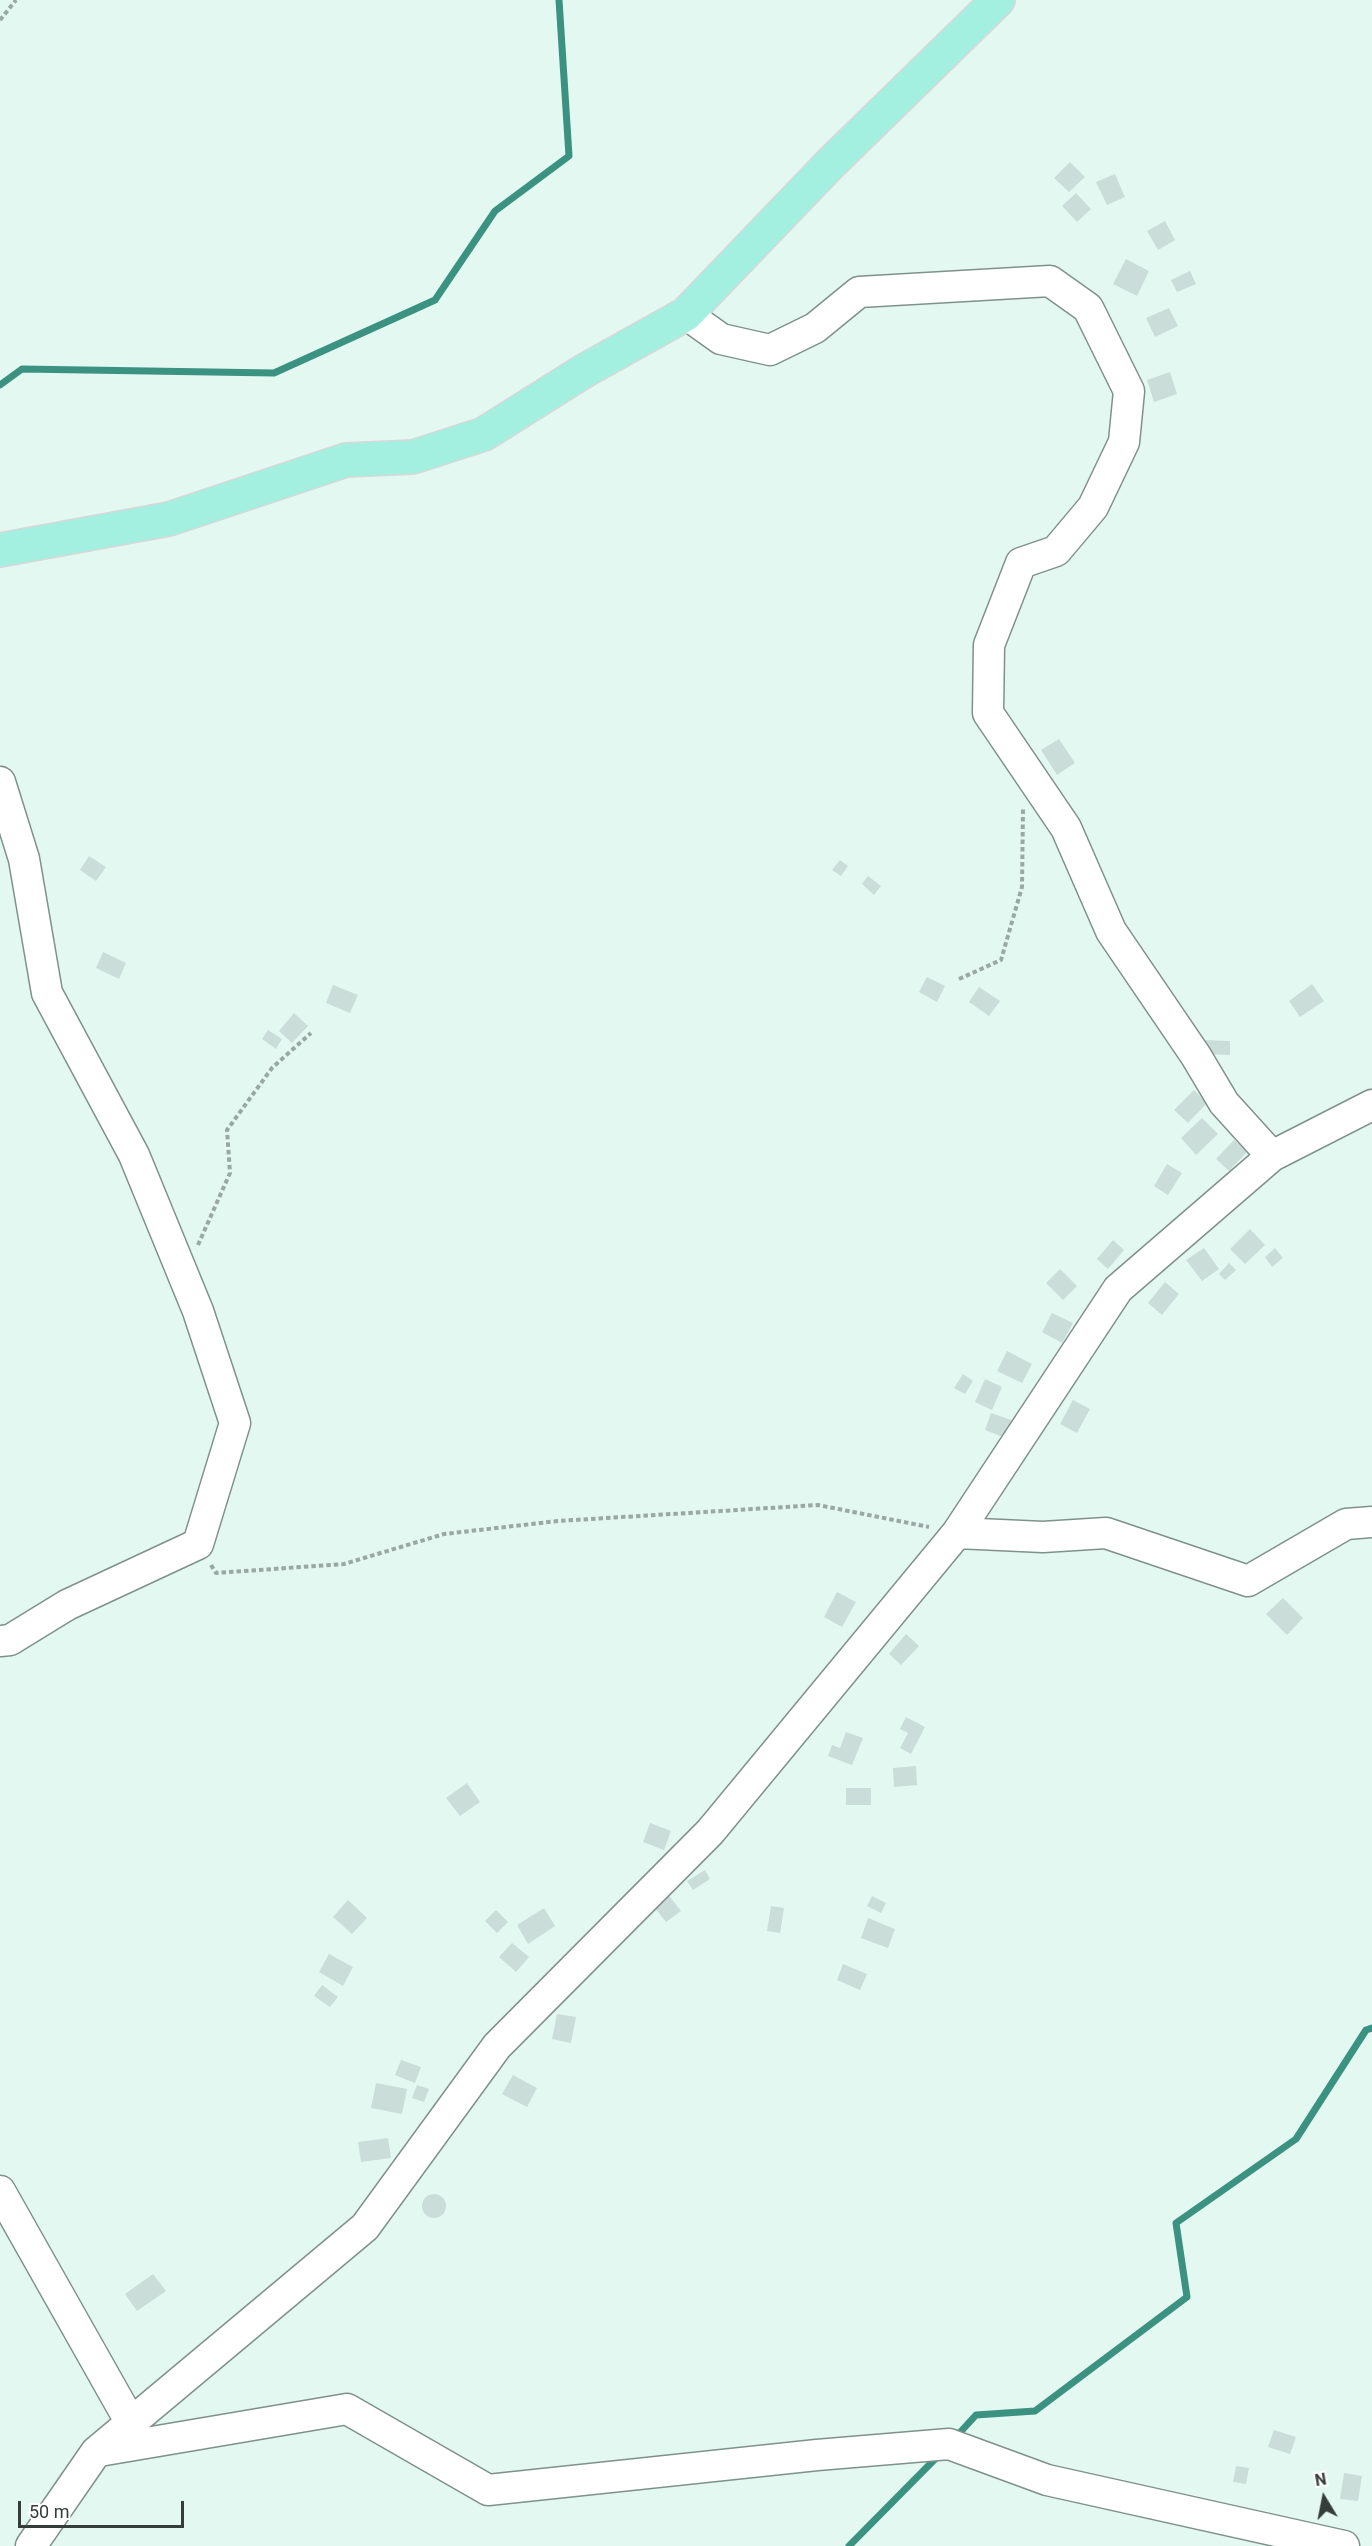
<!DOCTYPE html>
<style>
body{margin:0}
#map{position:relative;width:1372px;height:2546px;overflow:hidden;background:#e4f8f2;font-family:Roboto,sans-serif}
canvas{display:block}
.north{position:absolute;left:1294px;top:2468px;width:60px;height:60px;-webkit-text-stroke:4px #fff;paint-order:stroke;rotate:350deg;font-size:16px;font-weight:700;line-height:24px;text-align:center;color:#353d3b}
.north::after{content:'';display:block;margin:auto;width:21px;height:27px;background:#353d3b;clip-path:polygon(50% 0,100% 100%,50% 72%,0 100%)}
.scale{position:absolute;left:18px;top:2501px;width:166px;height:27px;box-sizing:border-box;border:3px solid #353d3b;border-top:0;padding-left:8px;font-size:18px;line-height:21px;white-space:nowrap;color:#353d3b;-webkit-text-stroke:4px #fff;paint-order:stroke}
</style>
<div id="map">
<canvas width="1372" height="2546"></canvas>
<div class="north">N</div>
<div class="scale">50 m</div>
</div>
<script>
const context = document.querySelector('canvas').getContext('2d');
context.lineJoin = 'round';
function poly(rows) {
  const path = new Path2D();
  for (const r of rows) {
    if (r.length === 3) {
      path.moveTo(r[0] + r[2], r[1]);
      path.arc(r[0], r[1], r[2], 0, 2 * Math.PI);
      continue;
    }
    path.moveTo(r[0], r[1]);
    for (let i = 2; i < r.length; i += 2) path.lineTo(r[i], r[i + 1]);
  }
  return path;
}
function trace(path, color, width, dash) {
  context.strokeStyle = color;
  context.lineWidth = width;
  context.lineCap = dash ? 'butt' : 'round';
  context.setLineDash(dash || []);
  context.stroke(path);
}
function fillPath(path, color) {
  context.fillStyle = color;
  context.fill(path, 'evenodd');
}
const stream = poly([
 [0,385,22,369,274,373,435,300,495,211,569,156,559,0],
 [954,2439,976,2415,1035,2411,1187,2297,1176,2223,1296,2139,1366,2030,1372,2028],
 [849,2546,938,2456]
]);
const building = poly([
 [1070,162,1085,177,1069,192,1054,178],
 [1115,174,1125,197,1107,205,1096,182],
 [1076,193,1091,209,1077,222,1062,206],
 [1165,221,1175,240,1158,250,1147,231],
 [1126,259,1149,271,1137,296,1113,284],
 [1190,271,1196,284,1177,292,1171,280],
 [1169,308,1178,326,1155,337,1146,318],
 [1170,372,1177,394,1154,402,1147,380],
 [1059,739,1075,763,1057,775,1041,750],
 [89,856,106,867,96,881,80,870],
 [840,860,848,866,841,876,832,870],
 [868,876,881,886,874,895,862,884],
 [103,952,126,963,119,979,96,968],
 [927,977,945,986,937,1002,919,992],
 [1312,984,1324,1001,1300,1017,1289,1001],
 [333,985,358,995,350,1013,326,1003],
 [979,987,1000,1001,989,1016,969,1002],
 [294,1013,308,1026,292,1043,279,1031],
 [268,1030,282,1039,276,1049,262,1039],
 [1201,1040,1230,1041,1230,1055,1201,1054],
 [1194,1090,1207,1103,1188,1123,1174,1110],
 [1202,1118,1218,1134,1196,1155,1181,1138],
 [1234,1140,1247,1152,1229,1171,1216,1159],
 [1167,1164,1182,1173,1168,1195,1154,1186],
 [1250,1229,1265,1245,1245,1264,1230,1249],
 [1113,1240,1124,1250,1108,1269,1097,1259],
 [1204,1248,1219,1269,1202,1281,1186,1260],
 [1275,1248,1283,1258,1272,1267,1265,1257],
 [1229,1263,1236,1270,1225,1280,1219,1274],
 [1060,1269,1077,1286,1063,1300,1046,1283],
 [1165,1282,1179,1294,1162,1315,1148,1303],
 [1052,1313,1073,1323,1062,1343,1042,1332],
 [1007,1351,1032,1364,1022,1383,997,1371],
 [963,1374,973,1381,965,1394,954,1388],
 [985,1379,1002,1387,992,1410,975,1402],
 [1073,1400,1090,1409,1077,1433,1060,1424],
 [991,1413,1014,1421,1008,1439,985,1430],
 [837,1592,856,1602,842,1627,824,1617],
 [1283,1598,1303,1618,1287,1635,1266,1614],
 [906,1634,919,1646,901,1665,889,1654],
 [906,1717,925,1727,911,1754,900,1748,908,1733,900,1729],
 [846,1732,863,1738,852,1765,828,1756,832,1745,840,1748],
 [916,1766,917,1785,894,1787,893,1768],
 [467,1783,480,1802,460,1816,446,1798],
 [846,1788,871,1788,871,1805,846,1805],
 [650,1823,671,1831,664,1850,643,1842],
 [705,1870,710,1879,693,1890,687,1881],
 [666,1892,681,1911,666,1922,651,1903],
 [872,1896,886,1903,881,1913,867,1906],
 [348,1900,367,1918,352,1934,333,1917],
 [771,1906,784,1908,780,1933,767,1931],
 [544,1908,555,1926,528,1944,517,1925],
 [496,1910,508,1922,497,1933,485,1921],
 [868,1918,895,1929,888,1948,861,1938],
 [512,1943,529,1957,516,1972,499,1957],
 [329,1954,353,1967,343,1986,319,1972],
 [843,1964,867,1974,860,1990,837,1980],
 [322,1985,338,1997,330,2007,314,1996],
 [557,2014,576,2017,571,2043,552,2039],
 [401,2060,421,2067,415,2083,395,2075],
 [513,2075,537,2088,527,2107,502,2094],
 [376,2083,407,2089,402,2114,371,2108],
 [417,2085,429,2089,424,2102,412,2098],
 [388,2138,391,2158,361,2162,358,2142],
 [434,2206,12],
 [153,2274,166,2291,137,2311,125,2294],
 [1274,2430,1296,2437,1290,2454,1268,2447],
 [1236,2466,1249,2468,1246,2484,1233,2482],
 [1344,2473,1362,2476,1358,2501,1340,2499]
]);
const path = poly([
 [0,20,16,0],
 [959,979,1001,960,1022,887,1023,809],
 [198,1245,230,1173,227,1130,272,1068,311,1033],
 [211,1565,216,1573,344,1564,444,1534,558,1521,818,1505,929,1527]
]);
const minor = poly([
 [686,314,721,339,770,350,815,328,859,292,1050,281,1088,308,1129,391,1124,442,1093,507,1056,551,1021,563,989,645,988,713,1066,828,1111,931,1196,1056,1224,1103,1272,1156],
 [0,782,24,859,47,993,134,1155,198,1311,235,1423,198,1544,67,1605,10,1640,0,1641],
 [957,1533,1043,1537,1106,1533,1248,1581,1346,1524,1372,1522],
 [0,2191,131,2423],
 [99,2451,347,2409,488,2490,817,2455,949,2444,1047,2480,1344,2546],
 [31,2546,96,2452,365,2227,497,2046,710,1832,957,1533,1118,1289,1272,1156,1372,1105]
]);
const major = poly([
 [0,550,169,519,346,460,413,457,484,434,584,371,686,314,830,164,998,0]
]);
trace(stream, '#3b9281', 7);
fillPath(building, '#caddd8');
trace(minor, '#7f918c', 33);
trace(major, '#d7d8d8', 36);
trace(path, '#99a8a4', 4, [4.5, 3]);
trace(minor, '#fff', 30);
trace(major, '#a3f0e0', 33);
</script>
